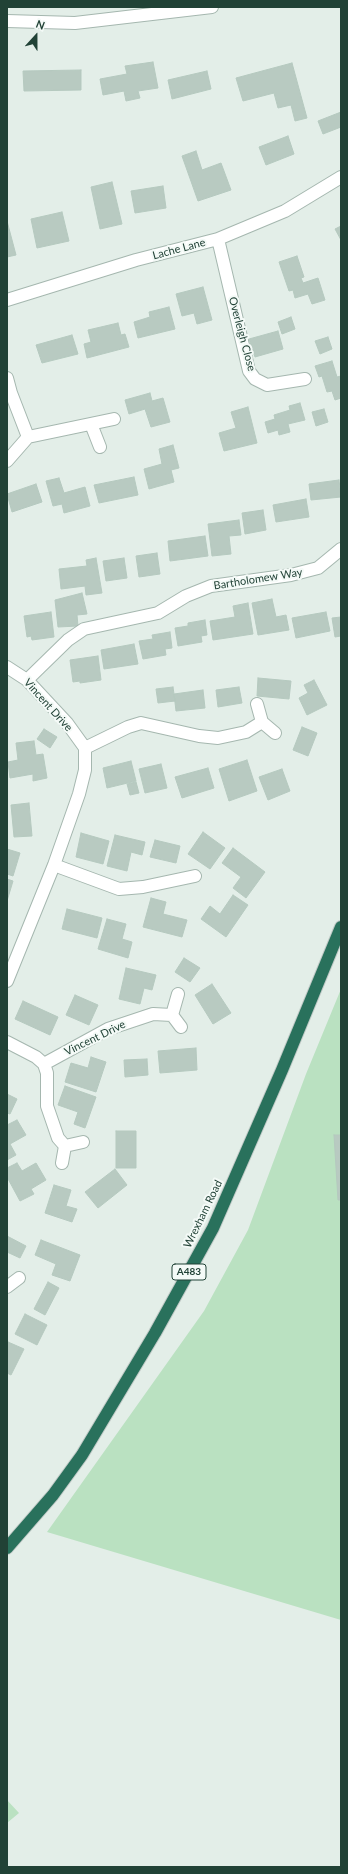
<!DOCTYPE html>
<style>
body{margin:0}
#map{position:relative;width:348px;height:1874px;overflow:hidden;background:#e3eee8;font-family:Lato,sans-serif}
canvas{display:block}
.frame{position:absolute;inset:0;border:8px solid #214236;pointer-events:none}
.north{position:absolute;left:16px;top:16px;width:40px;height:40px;-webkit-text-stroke:3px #f4faf7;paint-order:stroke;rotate:21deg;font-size:11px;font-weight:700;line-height:16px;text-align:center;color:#214236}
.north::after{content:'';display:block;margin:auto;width:14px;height:18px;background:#214236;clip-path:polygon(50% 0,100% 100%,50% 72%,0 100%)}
</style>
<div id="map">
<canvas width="348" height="1874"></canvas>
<div class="frame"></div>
<div class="north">N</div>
</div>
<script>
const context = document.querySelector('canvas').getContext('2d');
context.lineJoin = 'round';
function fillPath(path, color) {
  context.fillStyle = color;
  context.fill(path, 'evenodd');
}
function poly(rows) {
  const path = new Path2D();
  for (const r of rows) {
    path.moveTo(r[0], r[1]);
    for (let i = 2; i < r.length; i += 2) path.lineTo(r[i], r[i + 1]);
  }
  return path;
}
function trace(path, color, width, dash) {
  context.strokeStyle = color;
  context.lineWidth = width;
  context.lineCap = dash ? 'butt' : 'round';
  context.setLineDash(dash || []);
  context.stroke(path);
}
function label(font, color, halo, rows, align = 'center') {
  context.font = font + ' Lato,sans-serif';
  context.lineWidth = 4;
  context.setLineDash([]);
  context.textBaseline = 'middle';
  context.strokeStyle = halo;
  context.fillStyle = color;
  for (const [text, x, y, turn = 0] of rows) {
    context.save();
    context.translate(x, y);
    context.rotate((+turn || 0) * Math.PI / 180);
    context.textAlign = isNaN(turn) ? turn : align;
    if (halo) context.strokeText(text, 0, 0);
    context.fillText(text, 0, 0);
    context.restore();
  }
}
const green = poly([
 [341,989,341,1620,47,1532,204,1311,248,1230,306,1074],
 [7,1800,19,1813,7,1823]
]);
const building = poly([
 [153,62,158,88,138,91,140,98,126,101,124,91,103,95,100,79,127,74,125,66,153,62],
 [292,63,307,118,295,121,291,105,278,108,274,93,243,101,236,78,292,63],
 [81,70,81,90,24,91,23,71,81,70],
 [207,71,211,89,172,99,168,80,207,71],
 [341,112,341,127,323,134,318,121,341,112],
 [288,136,294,154,266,165,259,147,288,136],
 [196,151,202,170,221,163,231,190,198,201,182,156,196,151],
 [112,182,122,224,100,229,91,187,112,182],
 [163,186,166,208,135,213,131,191,163,186],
 [62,212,69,241,37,248,31,219,62,212],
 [7,221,16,255,7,257,7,221],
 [341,226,341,240,335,229,341,226],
 [297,256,304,277,301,278,303,283,318,278,325,300,312,304,308,294,295,298,293,290,289,291,279,262,297,256],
 [203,287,212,320,197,324,194,313,182,316,176,294,203,287],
 [169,307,175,329,138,338,134,322,150,317,149,312,169,307],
 [291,317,295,329,282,334,278,322,291,317],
 [118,323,121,335,125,334,129,347,87,358,84,344,91,342,88,330,118,323],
 [278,331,283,349,255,357,249,339,278,331],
 [72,335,78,354,42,363,36,345,72,335],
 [328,337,332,349,320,354,315,341,328,337],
 [332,361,337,377,341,376,341,398,335,400,332,391,327,392,322,376,319,377,315,366,332,361],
 [150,393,152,401,163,398,170,422,151,427,145,409,129,414,125,400,150,393],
 [300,403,305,420,288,424,290,432,279,435,278,430,268,433,265,422,275,419,274,415,290,410,289,406,300,403],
 [248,407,257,443,224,451,219,433,236,428,231,412,248,407],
 [324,409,328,422,316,426,312,412,324,409],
 [173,445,179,468,171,470,174,482,149,489,144,469,162,464,159,449,173,445],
 [134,477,138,495,99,503,94,485,134,477],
 [59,478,64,493,85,487,90,506,64,513,62,504,53,506,46,481,59,478],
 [339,480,341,497,311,500,309,484,339,480],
 [36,484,42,502,12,512,7,494,36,484],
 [306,499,309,517,276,522,273,505,306,499],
 [263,510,266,530,245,534,242,513,263,510],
 [239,520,241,535,229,536,231,554,212,556,208,524,239,520],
 [205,536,208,556,170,561,168,541,205,536],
 [157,553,160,574,139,577,136,556,157,553],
 [96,558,102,593,86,595,85,586,61,589,59,569,87,566,86,560,96,558],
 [124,558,127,578,106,581,103,561,124,558],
 [82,593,87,614,77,615,78,626,58,627,55,600,82,593],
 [272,599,276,617,286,615,289,630,258,635,252,603,272,599],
 [248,603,253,634,213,640,210,621,235,617,233,606,248,603],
 [51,612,54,637,32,640,31,636,27,637,24,616,51,612],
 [326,612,330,631,296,638,292,618,326,612],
 [341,617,341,636,335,637,332,618,341,617],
 [205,620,207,635,201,636,202,642,178,646,175,628,188,626,188,623,205,620],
 [170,632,172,648,165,649,166,655,143,659,139,641,153,639,152,635,170,632],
 [134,644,138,664,104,669,101,650,134,644],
 [98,656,101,680,80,683,80,681,73,682,70,660,98,656],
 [258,678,291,681,289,699,257,696,258,678],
 [314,680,327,705,307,715,299,698,308,693,304,685,314,680],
 [173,687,175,701,158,703,156,689,173,687],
 [239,687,242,703,218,707,216,690,239,687],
 [203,690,205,708,176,711,174,694,203,690],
 [302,727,317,733,308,756,293,750,302,727],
 [44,729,57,737,50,748,37,739,44,729],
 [34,741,36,755,43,754,47,778,33,781,33,774,10,778,8,762,18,760,16,743,34,741],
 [247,760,257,791,229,801,219,769,247,760],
 [131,761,136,781,107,788,103,768,131,761],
 [161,764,167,788,145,793,139,769,161,764],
 [208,768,214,788,182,798,175,777,208,768],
 [282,769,290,791,268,800,259,777,282,769],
 [136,782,139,793,130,795,127,784,136,782],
 [29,803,32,836,14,837,11,805,29,803],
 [203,832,225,848,210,869,188,854,203,832],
 [81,833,109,841,103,864,76,857,81,833],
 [115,835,145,842,142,855,131,852,127,871,107,866,115,835],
 [155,840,180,846,176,863,150,857,155,840],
 [233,848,265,872,246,898,233,888,241,877,222,863,233,848],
 [7,849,20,853,13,876,7,874,7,849],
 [7,879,13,881,7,901,7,879],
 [233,895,248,905,226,937,201,919,210,906,220,914,233,895],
 [151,898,166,902,163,914,187,920,182,937,143,927,151,898],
 [67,909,102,918,97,938,62,929,67,909],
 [107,919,126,924,122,939,132,942,128,958,98,949,107,919],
 [184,958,200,968,190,982,175,972,184,958],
 [126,968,156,975,152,990,144,988,140,1004,119,999,126,968],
 [212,984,231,1013,213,1024,195,995,212,984],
 [75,995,98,1005,89,1025,66,1015,75,995],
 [23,1001,58,1017,50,1035,15,1019,23,1001],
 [196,1048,197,1070,160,1073,158,1051,196,1048],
 [91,1057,106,1062,96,1092,65,1082,71,1063,88,1068,91,1057],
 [147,1059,148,1075,125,1077,124,1060,147,1059],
 [65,1086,96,1097,85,1128,74,1124,78,1112,58,1105,65,1086],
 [7,1094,17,1099,10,1114,7,1113,7,1094],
 [17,1120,26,1135,10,1144,16,1155,7,1160,7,1125,17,1120],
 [116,1131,136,1131,136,1168,116,1168,116,1131],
 [334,1135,341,1135,341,1200,338,1200,334,1135],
 [17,1163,22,1171,36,1163,46,1180,31,1189,34,1194,20,1201,7,1177,7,1168,17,1163],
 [115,1169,127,1185,98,1208,85,1192,115,1169],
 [54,1185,71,1190,66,1206,77,1209,72,1222,45,1213,54,1185],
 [7,1236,26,1246,20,1258,7,1252,7,1236],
 [41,1240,80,1255,70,1281,52,1275,56,1264,35,1255,41,1240],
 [48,1282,59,1288,45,1315,34,1309,48,1282],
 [25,1314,47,1325,37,1345,15,1334,25,1314],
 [8,1342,24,1349,11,1375,7,1373,8,1342]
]);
const minor = poly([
 [7,21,75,23,212,7],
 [218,239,249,371,255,379,267,385,305,379],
 [7,300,136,260,218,239,285,211,341,177],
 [7,378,11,393,28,437,7,461],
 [91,424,100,447],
 [28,437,114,419],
 [7,667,27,680,67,723,85,748,85,770,79,794,54,865,7,981],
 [27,680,68,640,84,629,158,613,186,596,211,586,291,575,318,568,341,549],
 [257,704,262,722,275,733],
 [85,748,128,727,141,723,199,736,218,738,246,732,262,722],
 [54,865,119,889,143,887,195,876],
 [178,994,172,1015,181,1027],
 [7,1042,36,1057,44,1064,108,1029,153,1014,172,1015],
 [44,1064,47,1073,47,1106,58,1138,65,1146],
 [62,1163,65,1146,83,1142],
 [7,1287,19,1278]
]);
const highway = poly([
 [7,1548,53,1495,82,1455,155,1333,213,1228,282,1070,341,927]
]);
const shields = [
 [189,1272,34]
];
const shieldNames = [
 ["A483",189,1272]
];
const streetNames = [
 ["Lache Lane",179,249,-15],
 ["Overleigh Close",242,334,75],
 ["Bartholomew Way",258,579,-9],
 ["Vincent Drive",48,705,48],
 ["Vincent Drive",95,1038,-26],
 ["Wrexham Road",203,1214,-64]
];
fillPath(green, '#bae1c1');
fillPath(building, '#b8cac1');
trace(building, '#b5c9bf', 1);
trace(minor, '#a5b7af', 14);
trace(highway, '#c1cac7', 14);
trace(minor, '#fff', 12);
trace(highway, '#29715c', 12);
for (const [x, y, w] of shields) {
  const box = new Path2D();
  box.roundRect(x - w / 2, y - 8, w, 16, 3);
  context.fillStyle = '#f4faf7';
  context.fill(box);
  trace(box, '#214236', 1);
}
label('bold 10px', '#214236', null, shieldNames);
label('11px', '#214236', '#f4faf7', streetNames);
</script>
